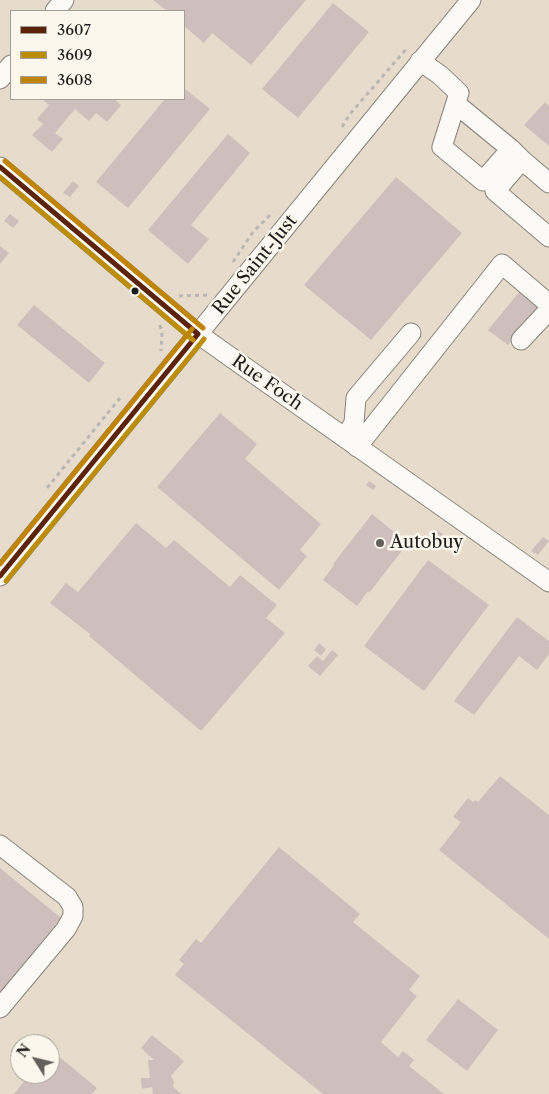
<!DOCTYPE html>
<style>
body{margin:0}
#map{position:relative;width:549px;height:1094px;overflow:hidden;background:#e7dccc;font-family:"Libre Caslon Text",serif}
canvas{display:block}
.legend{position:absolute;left:10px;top:10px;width:175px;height:90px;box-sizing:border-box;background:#fbf7ec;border:1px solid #a29f99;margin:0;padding:6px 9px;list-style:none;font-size:15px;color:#1c1c1c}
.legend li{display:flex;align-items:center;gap:10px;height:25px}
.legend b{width:25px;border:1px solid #a29f99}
.north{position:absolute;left:10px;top:1034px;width:50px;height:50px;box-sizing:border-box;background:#fbf7ec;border:1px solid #a29f99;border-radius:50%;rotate:306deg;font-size:14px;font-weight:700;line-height:20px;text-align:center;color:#1c1c1c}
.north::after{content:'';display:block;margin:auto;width:18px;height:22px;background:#635f5a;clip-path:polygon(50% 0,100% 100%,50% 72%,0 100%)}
</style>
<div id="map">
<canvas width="549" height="1094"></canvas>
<ul class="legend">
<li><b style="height:6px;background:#5a230a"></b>3607</li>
<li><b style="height:6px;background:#bb8d08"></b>3609</li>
<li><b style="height:6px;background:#bf8404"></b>3608</li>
</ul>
<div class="north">N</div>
</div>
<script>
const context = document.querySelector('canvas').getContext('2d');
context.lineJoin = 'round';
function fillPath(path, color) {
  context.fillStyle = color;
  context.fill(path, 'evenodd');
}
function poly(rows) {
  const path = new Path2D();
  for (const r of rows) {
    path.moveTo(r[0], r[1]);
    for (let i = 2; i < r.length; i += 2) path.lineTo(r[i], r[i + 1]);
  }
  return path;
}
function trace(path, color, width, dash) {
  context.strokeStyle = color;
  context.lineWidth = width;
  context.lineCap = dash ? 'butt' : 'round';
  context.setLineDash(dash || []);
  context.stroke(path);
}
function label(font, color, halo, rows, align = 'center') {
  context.font = font + ' "Libre Caslon Text",serif';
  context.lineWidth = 5;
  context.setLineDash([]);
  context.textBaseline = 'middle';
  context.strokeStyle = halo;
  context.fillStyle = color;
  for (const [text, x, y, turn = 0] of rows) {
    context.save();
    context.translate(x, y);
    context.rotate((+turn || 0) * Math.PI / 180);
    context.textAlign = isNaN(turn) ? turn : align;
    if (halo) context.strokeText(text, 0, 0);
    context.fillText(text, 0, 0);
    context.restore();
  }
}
const building = poly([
 [153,0,306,0,251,65,212,33,204,43,184,26,184,11,167,11],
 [333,3,369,32,298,118,262,89],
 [184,88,210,109,128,208,96,182,165,99,184,99],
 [42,99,114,99,121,105,107,122,96,113,89,121,75,109,55,133,63,139,52,152,32,135,43,124,37,119,49,105],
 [545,102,549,106,549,146,524,125],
 [228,134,250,153,191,225,209,239,188,264,148,230],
 [396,177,462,233,371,340,304,285],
 [73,181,79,186,70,197,63,193],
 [10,214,19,221,13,228,4,221],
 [0,246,9,253,0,264],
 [520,291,539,306,508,345,488,330],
 [34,305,105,363,89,383,17,325],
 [220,413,257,444,245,459,321,524,300,550,307,556,279,590,157,487],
 [369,481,376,486,373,490,366,485],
 [372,514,408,543,369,593,368,591,357,606,323,580,334,565,333,564],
 [136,523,166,548,174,540,230,587,240,575,277,605,266,618,285,633,201,731,89,636,90,634,50,603,66,583,78,592],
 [436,529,443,534,439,540,432,534],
 [543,537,549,541,538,555,531,551],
 [428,560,489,605,424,691,364,646],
 [517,617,549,641,549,654,537,670,519,656,474,715,454,701],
 [319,643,326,649,321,656,314,650],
 [332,650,338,655,320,676,308,666,317,656,323,661],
 [500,776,549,815,549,939,439,850,461,822,453,817,468,798,473,802,475,800,478,802],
 [279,847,360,914,353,922,420,976,409,990,417,996,381,1042,398,1057,403,1051,414,1060,409,1066,444,1094,323,1094,175,975,184,964,179,960,196,939,201,943],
 [0,868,61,918,0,992],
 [458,999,498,1030,467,1071,426,1040],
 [152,1035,184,1061,171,1076,174,1082,173,1087,181,1094,153,1094,152,1087,142,1089,141,1078,150,1078,148,1060,154,1060,141,1048],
 [51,1050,97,1088,92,1094,14,1094,30,1074,50,1074]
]);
const path = poly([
 [342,127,350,114,408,47],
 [233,262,253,232,273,212],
 [179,296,207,295],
 [160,325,162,333,161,351],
 [47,488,120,398]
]);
const minor = poly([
 [55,11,64,0],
 [420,61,440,75,459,93,442,147,483,181,511,149,456,104],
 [0,79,11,65],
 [511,149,522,160,495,191,549,237],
 [522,160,549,183],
 [0,167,198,334,549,582],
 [521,340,549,310],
 [345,438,354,423,356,398,411,333],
 [357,447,502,264,549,304],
 [0,576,471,0],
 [0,845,67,897,73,907,73,916,66,929,0,1008]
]);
const bus1 = poly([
 [0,167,198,334],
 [0,576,198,334]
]);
const bus2 = poly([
 [0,177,193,340],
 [6,581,204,339]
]);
const bus3 = poly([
 [5,161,203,328],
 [0,564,192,329]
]);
const markers = [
 [135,291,4.5,"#1c1c1c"],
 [380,543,5,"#635f5a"]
];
const streetNames = [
 ["Rue Saint-Just",255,265,-51],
 ["Rue Foch",267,383,35]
];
const poiNames = [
 ["Autobuy",390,543]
];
fillPath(building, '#cfbfbc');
trace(minor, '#88827a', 21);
trace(path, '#b8b7b3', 3, [4, 4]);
trace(minor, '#fbfaf7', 19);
trace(bus1, '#5a230a', 5);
trace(bus2, '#bb8d08', 5);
trace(bus3, '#bf8404', 5);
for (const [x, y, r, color] of markers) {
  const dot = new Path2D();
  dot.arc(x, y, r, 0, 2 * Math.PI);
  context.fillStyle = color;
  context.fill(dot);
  trace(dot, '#fbf7ec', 2);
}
label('18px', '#1c1c1c', '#fbf7ec', streetNames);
label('18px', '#1c1c1c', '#fbf7ec', poiNames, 'left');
</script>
